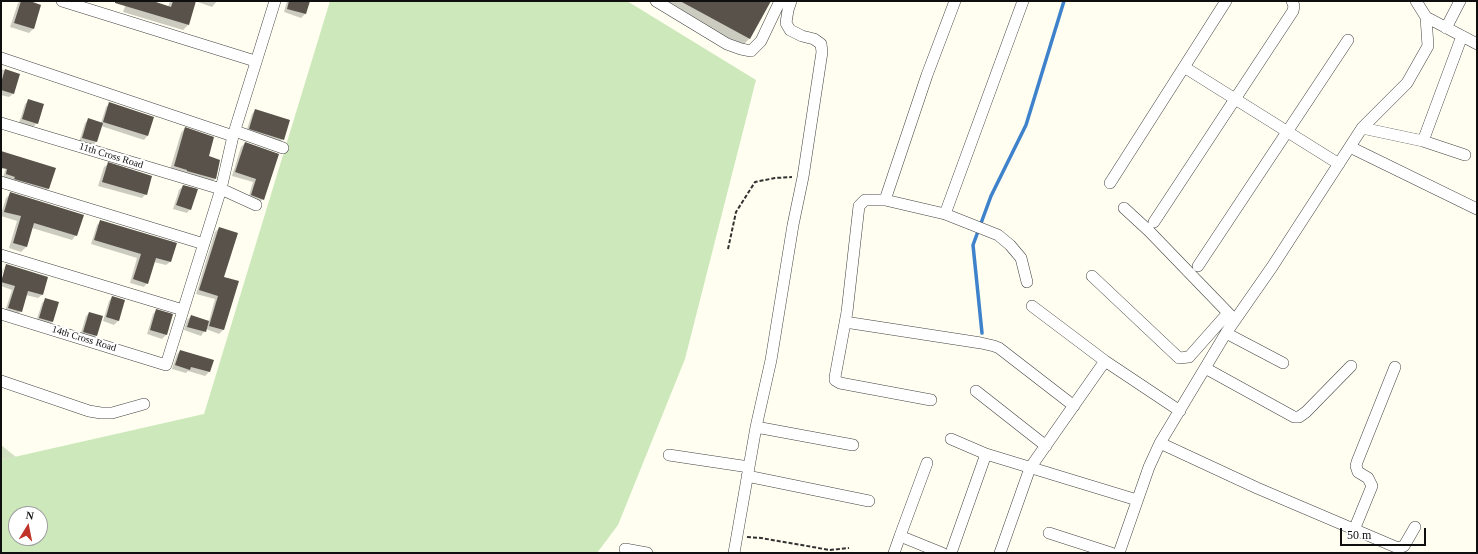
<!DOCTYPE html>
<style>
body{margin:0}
#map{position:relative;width:1478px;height:554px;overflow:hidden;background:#fffef1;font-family:Georgia,serif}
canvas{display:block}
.frame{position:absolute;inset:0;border:2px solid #0f0f0f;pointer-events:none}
.north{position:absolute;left:8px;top:506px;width:40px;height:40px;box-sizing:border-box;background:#fff;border:1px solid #9f9f9f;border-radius:50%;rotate:10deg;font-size:11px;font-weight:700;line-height:16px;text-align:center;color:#0f0f0f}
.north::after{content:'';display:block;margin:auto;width:14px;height:18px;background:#bf3328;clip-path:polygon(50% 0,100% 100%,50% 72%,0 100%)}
.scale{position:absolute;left:1340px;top:528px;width:86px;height:18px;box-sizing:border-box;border:2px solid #0f0f0f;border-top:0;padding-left:5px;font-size:12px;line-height:14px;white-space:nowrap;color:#0f0f0f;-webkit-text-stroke:3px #fff;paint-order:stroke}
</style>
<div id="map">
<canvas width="1478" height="554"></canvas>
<div class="frame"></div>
<div class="north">N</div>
<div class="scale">50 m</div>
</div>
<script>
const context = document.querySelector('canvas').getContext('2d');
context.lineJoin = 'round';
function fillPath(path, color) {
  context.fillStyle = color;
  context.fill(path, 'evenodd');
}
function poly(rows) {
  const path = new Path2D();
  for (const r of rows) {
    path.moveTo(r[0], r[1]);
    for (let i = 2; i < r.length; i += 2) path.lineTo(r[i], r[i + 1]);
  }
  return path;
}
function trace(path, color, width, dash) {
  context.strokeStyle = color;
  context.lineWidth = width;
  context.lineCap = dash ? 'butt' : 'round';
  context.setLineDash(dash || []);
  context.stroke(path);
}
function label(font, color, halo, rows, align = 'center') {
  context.font = font + ' Georgia,serif';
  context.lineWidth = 4;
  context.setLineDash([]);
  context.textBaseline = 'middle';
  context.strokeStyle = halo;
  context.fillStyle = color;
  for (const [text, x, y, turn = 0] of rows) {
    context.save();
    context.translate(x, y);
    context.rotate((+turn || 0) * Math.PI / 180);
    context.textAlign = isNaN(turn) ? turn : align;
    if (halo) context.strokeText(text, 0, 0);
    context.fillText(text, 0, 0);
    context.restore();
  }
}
const green = poly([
 [330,1,627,1,756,80,685,359,618,525,597,553,1,553,1,460,204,414],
 [16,514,40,514,40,538,16,538]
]);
const cemetery = poly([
 [1,445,16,457,1,460]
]);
const shadow = poly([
 [20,1,26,1,40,5,33,29,29,33,10,27,18,3],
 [127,1,146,1,168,7,170,1,217,1,212,7,195,1,188,25,183,30,123,12],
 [287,1,309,1,305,14,301,18,284,12],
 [648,1,769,1,749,39,738,50],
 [1,69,19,75,13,94,9,97,1,95],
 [29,100,37,123,33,127,19,123,25,104],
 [110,103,153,118,147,136,144,140,101,126,96,142,92,146,79,142,85,123,89,119,101,123,106,107],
 [255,110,289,121,282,140,279,143,246,132,252,114],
 [185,128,207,157,215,179,211,183,170,170,181,133],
 [245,143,263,199,259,203,248,199,253,182,232,176,241,147],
 [8,160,55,169,48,189,44,193,3,178],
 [108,164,146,194,142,198,98,186,104,167],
 [183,186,190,209,187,213,173,209,179,190],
 [11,193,76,235,72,240,32,228,26,247,21,252,9,248,17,221,1,216,1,214,6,198],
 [101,221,170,262,166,265,154,262,147,283,144,287,130,283,137,258,91,244,97,225],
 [219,228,223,278,238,282,223,330,219,334,206,329,201,336,184,330,187,320,191,316,209,321,215,299,196,294,215,232],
 [7,265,42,295,38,298,26,295,21,311,17,315,5,311,12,290,1,286,6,268,4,268,1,278,1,275,3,269],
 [112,297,124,300,118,321,114,325,103,321,109,301],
 [46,299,58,303,52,322,48,326,36,322,42,303],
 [157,310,172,315,166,335,162,339,147,334,153,314],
 [89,313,96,336,92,339,80,336,86,316],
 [180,351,213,361,209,372,205,376,188,371,186,373,172,369,177,354]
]);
const stream = poly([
 [982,333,973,245,991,196,1026,125,1064,1]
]);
const building = poly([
 [21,1,30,1,41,5,34,29,14,23],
 [115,1,153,1,171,7,173,1,196,1,189,25,115,3],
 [289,1,310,1,306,14,287,9],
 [680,1,771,1,750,39],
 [5,69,20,74,14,94,1,90,1,83],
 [28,99,44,104,38,124,22,119],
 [109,102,154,117,148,136,103,122],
 [255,109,290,120,284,140,249,129],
 [88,118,103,123,97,142,82,138],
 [185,127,214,137,209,156,220,160,216,179,187,171,187,170,174,166],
 [245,142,279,154,264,200,251,195,256,179,235,172],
 [1,151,56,168,49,189,14,179,15,177,6,174,7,169,1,168],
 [108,162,152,176,147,195,102,182],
 [183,185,198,189,191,210,176,205],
 [10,192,84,215,77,236,34,223,27,247,13,243,21,216,4,212],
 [100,220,177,243,171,262,156,258,148,284,133,279,141,254,94,240],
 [219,227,238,233,224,277,239,281,224,330,209,326,218,296,199,290],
 [6,264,48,277,43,295,28,291,22,312,8,308,15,286,1,282],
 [112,296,125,300,119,321,106,317],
 [45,298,59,302,53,322,39,318],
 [156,309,173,314,167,335,150,330],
 [89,312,103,316,97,336,83,332],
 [191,315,209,321,206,332,187,327],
 [180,350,214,360,210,372,191,367,190,370,175,365]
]);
const path = poly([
 [728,249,736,212,755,182,775,178,792,177],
 [747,537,761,538,830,550,849,548]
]);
const minor = poly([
 [62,1,255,61],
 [656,1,727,44,741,49,751,51,761,41,780,1],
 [1416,1,1426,17,1477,44],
 [1446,28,1460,1],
 [1,58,233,136,275,1],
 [1184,67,1226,1],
 [1,123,221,189,256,205],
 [1362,128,1423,141,1465,155],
 [235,131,283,148],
 [1423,141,1462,36],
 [1350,147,1477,209],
 [1,182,204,244],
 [1110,183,1184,67,1339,164],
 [885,200,945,214,998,235,1010,245,1021,258,1027,282],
 [1124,208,1149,231,1233,318],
 [945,214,1023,1],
 [1154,222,1293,11,1294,6,1292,1],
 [1,255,183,310],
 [1198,266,1348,40],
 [1092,276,1179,358,1189,357,1228,313],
 [1032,306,1105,361,1180,411],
 [1,314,166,365,221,189,233,136],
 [845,322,981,343,994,346,999,348,1074,406],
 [1226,333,1283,363],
 [1205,368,1294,417,1299,417,1306,412,1351,366],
 [1,381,89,411,101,413,112,413,144,404],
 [976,391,1046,446],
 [931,400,840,383,835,380,835,377,847,312,859,206,865,200,885,200,927,75,955,1],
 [756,427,853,445],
 [951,439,986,454,1137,500],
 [1160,443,1257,488,1398,548,1404,546,1415,527],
 [669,455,749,467],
 [747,476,869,501],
 [1354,530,1372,486,1368,478,1358,472,1356,466,1357,462,1395,367],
 [1049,533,1111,553],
 [900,536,927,463],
 [625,549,647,553],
 [734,553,756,427,771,360,793,225,803,177,822,52,821,44,814,39,802,36,790,30,786,23,788,10,791,1],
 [894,553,900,536,942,553],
 [951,553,986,454],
 [1000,553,1030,468,1105,361],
 [1119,553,1149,467,1160,443,1226,333,1272,267,1362,128,1407,83,1428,46,1426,17]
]);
const streetNames = [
 ["11th Cross Road",111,156,17],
 ["14th Cross Road",84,339,17]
];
fillPath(green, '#cde9bb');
fillPath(cemetery, '#d3e1c2');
fillPath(shadow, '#0003');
trace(stream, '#3e82cc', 3.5);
fillPath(building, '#58524b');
trace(minor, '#424242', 12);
trace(path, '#313131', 2, [4, 2]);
trace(minor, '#fff', 11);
label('10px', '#0f0f0f', '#fff', streetNames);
</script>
